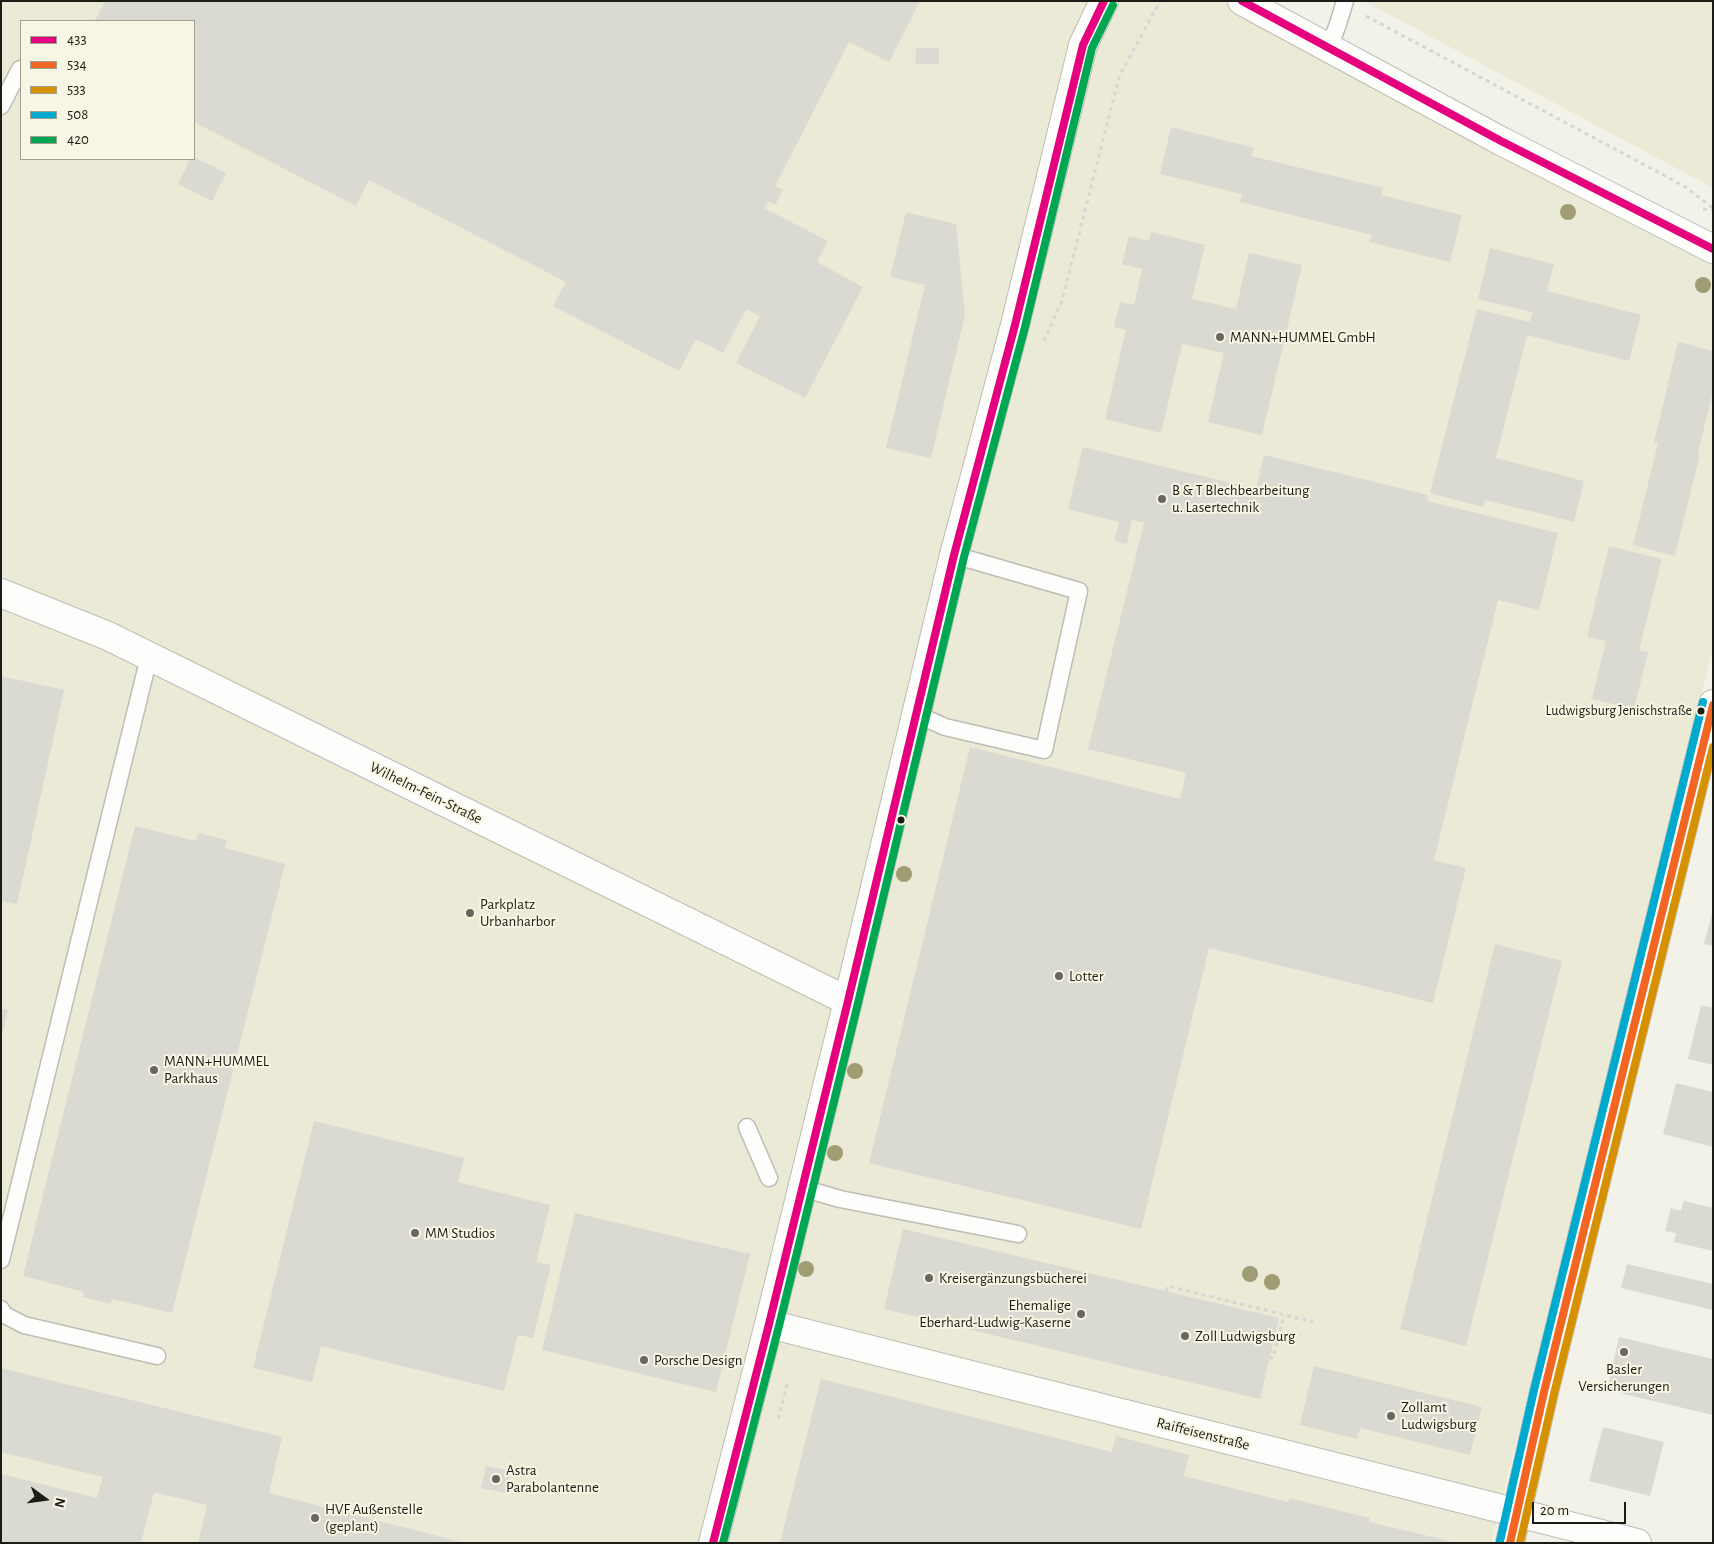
<!DOCTYPE html>
<meta charset="utf-8">
<style>
body{margin:0}
#map{position:relative;width:1714px;height:1544px;overflow:hidden;background:#f3f2e8;font-family:"Alegreya Sans",sans-serif}
canvas{display:block}
.frame{position:absolute;inset:0;border:2px solid #1c1c16;pointer-events:none}
.legend{position:absolute;left:20px;top:20px;width:175px;height:140px;box-sizing:border-box;background:#f7f6e4;border:1px solid #9f9f92;margin:0;padding:6px 9px;list-style:none;font-size:15px;color:#1c1c16}
.legend li{display:flex;align-items:center;gap:10px;height:25px}
.legend b{width:25px;border:1px solid #9f9f92}
.north{position:absolute;left:20px;top:1474px;width:50px;height:50px;-webkit-text-stroke:4px #f7f6e4;paint-order:stroke;rotate:104deg;font-size:14px;font-weight:700;line-height:20px;text-align:center;color:#1c1c16}
.north::after{content:'';display:block;margin:auto;width:18px;height:22px;background:#1c1c16;clip-path:polygon(50% 0,100% 100%,50% 72%,0 100%)}
.scale{position:absolute;left:1532px;top:1502px;width:94px;height:22px;box-sizing:border-box;border:2px solid #1c1c16;border-top:0;padding-left:6px;font-size:15px;line-height:18px;white-space:nowrap;color:#1c1c16;-webkit-text-stroke:4px #f7f6e4;paint-order:stroke}
</style>
<div id="map">
<canvas width="1714" height="1544"></canvas>
<div class="frame"></div>
<ul class="legend">
<li><b style="height:6px;background:#e5007d"></b>433</li>
<li><b style="height:6px;background:#f26522"></b>534</li>
<li><b style="height:6px;background:#d69103"></b>533</li>
<li><b style="height:6px;background:#00a9ce"></b>508</li>
<li><b style="height:6px;background:#00a651"></b>420</li>
</ul>
<div class="north">N</div>
<div class="scale">20 m</div>
</div>
<script>
const context = document.querySelector('canvas').getContext('2d');
context.lineJoin = 'round';
function fillPath(path, color) {
  context.fillStyle = color;
  context.fill(path, 'evenodd');
}
function poly(rows) {
  const path = new Path2D();
  for (const r of rows) {
    path.moveTo(r[0], r[1]);
    for (let i = 2; i < r.length; i += 2) path.lineTo(r[i], r[i + 1]);
  }
  return path;
}
function trace(path, color, width, dash) {
  context.strokeStyle = color;
  context.lineWidth = width;
  context.lineCap = dash ? 'butt' : 'round';
  context.setLineDash(dash || []);
  context.stroke(path);
}
function label(font, color, halo, rows, align = 'center') {
  context.font = font + ' "Alegreya Sans",sans-serif';
  context.lineWidth = 4;
  context.setLineDash([]);
  context.textBaseline = 'middle';
  context.strokeStyle = halo;
  context.fillStyle = color;
  for (const [text, x, y, turn = 0] of rows) {
    context.save();
    context.translate(x, y);
    context.rotate((+turn || 0) * Math.PI / 180);
    context.textAlign = isNaN(turn) ? turn : align;
    if (halo) context.strokeText(text, 0, 0);
    context.fillText(text, 0, 0);
    context.restore();
  }
}
const built = poly([
 [1,1,1242,1,1713,249,1713,649,1491,1543,1,1543],
 [21,21,194,21,194,159,21,159],
 [1364,1,1713,1,1713,188]
]);
const building = poly([
 [105,1,920,1,889,62,849,42,775,186,783,190,775,205,768,201,764,208,828,241,817,262,863,287,805,398,736,363,760,316,746,309,723,353,696,339,679,371,553,306,566,282,369,180,356,206,194,122,194,21,95,21],
 [916,48,939,48,939,64,915,64],
 [1171,127,1254,148,1251,156,1383,188,1381,195,1462,215,1450,262,1370,242,1372,235,1240,202,1242,194,1160,174],
 [194,157,226,173,212,201,178,184,190,159,194,159],
 [906,212,956,224,965,315,931,458,886,448,925,285,890,277],
 [1151,232,1205,245,1192,299,1236,309,1249,253,1302,265,1262,435,1208,422,1224,353,1182,344,1161,433,1105,419,1126,330,1114,327,1120,302,1134,305,1142,269,1122,264,1129,236,1149,241],
 [1490,248,1554,264,1547,291,1641,315,1629,361,1527,335,1496,458,1584,481,1574,522,1485,500,1483,507,1430,493,1477,309,1530,322,1532,312,1478,299],
 [1678,342,1713,351,1713,391,1698,453,1700,454,1675,556,1633,545,1658,443,1654,442],
 [1083,447,1256,489,1264,455,1428,495,1427,501,1558,533,1539,610,1498,600,1434,860,1466,868,1433,1003,1209,948,1141,1229,869,1163,970,747,1180,799,1186,773,1088,749,1144,523,1132,520,1127,544,1114,541,1119,522,1068,509],
 [1609,546,1662,559,1639,650,1648,652,1634,709,1592,699,1606,641,1587,637],
 [1,676,64,690,17,904,1,901],
 [135,826,196,841,198,833,227,840,225,848,285,864,172,1313,112,1299,111,1304,83,1297,84,1292,23,1276],
 [1712,913,1713,913,1713,946,1704,944],
 [1495,944,1562,961,1466,1346,1400,1329],
 [1701,1005,1713,1008,1713,1065,1688,1059],
 [1,1008,8,1010,2,1035,1,1035],
 [1676,1083,1713,1092,1713,1147,1663,1134],
 [314,1121,464,1158,458,1182,550,1205,536,1262,551,1265,533,1338,518,1335,504,1391,321,1346,312,1382,253,1368],
 [1684,1201,1713,1208,1713,1251,1674,1242,1676,1233,1665,1231,1671,1208,1681,1211],
 [575,1213,750,1254,716,1392,542,1350],
 [903,1229,1279,1318,1260,1399,884,1309],
 [1627,1264,1713,1284,1713,1310,1621,1288],
 [1619,1337,1713,1359,1713,1415,1607,1390],
 [1314,1366,1482,1407,1470,1455,1360,1428,1357,1439,1300,1425],
 [1,1368,282,1437,269,1493,465,1543,198,1543,207,1505,154,1492,141,1543,1,1543,1,1474,97,1498,103,1477,1,1452],
 [821,1379,1112,1452,1116,1436,1189,1455,1184,1476,1288,1502,1289,1498,1370,1518,1369,1522,1450,1541,1449,1543,780,1543],
 [1603,1427,1664,1442,1650,1496,1589,1481],
 [486,1466,511,1471,506,1493,481,1488]
]);
const path = poly([
 [1366,16,1684,186,1713,208],
 [1703,209,1713,210],
 [1044,341,1062,301,1119,77,1160,1],
 [1166,1291,1168,1286,1313,1322],
 [1269,1357,1273,1358,1284,1315],
 [778,1419,788,1381]
]);
const service = poly([
 [1329,48,1338,24,1345,1],
 [1,106,20,69],
 [916,714,945,727,1044,750,1079,591,954,555],
 [747,1127,769,1178],
 [802,1188,840,1199,1018,1234],
 [1,1260,149,657],
 [1,1309,3,1314,24,1325,157,1356]
]);
const minor = poly([
 [1,593,108,636,848,1001],
 [769,1324,1637,1543],
 [713,1543,769,1324,848,1001,954,555,1015,325,1083,45,1104,1],
 [1510,1543,1544,1392,1713,704]
]);
const tertiary = poly([
 [1242,1,1501,141,1713,249]
]);
const bus1 = poly([
 [1242,1,1501,141,1713,249],
 [713,1543,769,1324,848,1001,954,555,1015,325,1083,45,1104,1]
]);
const bus2 = poly([
 [1510,1543,1544,1392,1713,705]
]);
const bus3 = poly([
 [1520,1543,1554,1394,1713,747]
]);
const bus4 = poly([
 [1500,1541,1534,1390,1703,702]
]);
const bus5 = poly([
 [723,1543,779,1326,858,1003,964,557,1025,327,1092,48,1113,5]
]);
const trees = [
 [1568,212],
 [1703,285],
 [904,874],
 [855,1071],
 [835,1153],
 [806,1269],
 [1250,1274],
 [1272,1282]
];
const markers = [
 [1220,337,5,"#676760"],
 [1162,499,5,"#676760"],
 [1701,711,4.5,"#1c1c16"],
 [901,820,4.5,"#1c1c16"],
 [470,913,5,"#676760"],
 [1059,976,5,"#676760"],
 [154,1070,5,"#676760"],
 [415,1233,5,"#676760"],
 [929,1278,5,"#676760"],
 [1081,1314,5,"#676760"],
 [1185,1336,5,"#676760"],
 [1624,1352,5,"#676760"],
 [644,1360,5,"#676760"],
 [1391,1416,5,"#676760"],
 [496,1479,5,"#676760"],
 [315,1518,5,"#676760"]
];
const busNames = [
 ["Ludwigsburg Jenischstraße",1692,711]
];
const poiNames = [
 ["MANN+HUMMEL GmbH",1230,337],
 ["B & T Blechbearbeitung",1172,490],
 ["u. Lasertechnik",1172,507],
 ["Parkplatz",480,904],
 ["Urbanharbor",480,921],
 ["Lotter",1069,976],
 ["MANN+HUMMEL",164,1061],
 ["Parkhaus",164,1078],
 ["MM Studios",425,1233],
 ["Kreisergänzungsbücherei",939,1278],
 ["Ehemalige",1071,1305,"right"],
 ["Eberhard-Ludwig-Kaserne",1071,1322,"right"],
 ["Zoll Ludwigsburg",1195,1336],
 ["Porsche Design",654,1360],
 ["Basler",1624,1369,"center"],
 ["Versicherungen",1624,1386,"center"],
 ["Zollamt",1401,1407],
 ["Ludwigsburg",1401,1424],
 ["Astra",506,1470],
 ["Parabolantenne",506,1487],
 ["HVF Außenstelle",325,1509],
 ["(geplant)",325,1526]
];
const streetNames = [
 ["Wilhelm-Fein-Straße",426,793,26],
 ["Raiffeisenstraße",1203,1434,14]
];
fillPath(built, '#ebead7');
fillPath(building, '#dadad2');
trace(service, '#bdbcb5', 19);
trace(minor, '#bdbcb5', 30);
trace(tertiary, '#bdbcb5', 30);
trace(path, '#d6d6d4', 3, [4, 4]);
trace(service, '#fdfdfc', 16);
trace(minor, '#fdfdfc', 28);
trace(tertiary, '#fdfdfc', 28);
trace(bus1, '#e5007d', 8);
trace(bus2, '#f26522', 8);
trace(bus3, '#d69103', 8);
trace(bus4, '#00a9ce', 8);
trace(bus5, '#00a651', 8);
context.fillStyle = '#a09d74';
for (const [x, y] of trees) {
  context.beginPath();
  context.arc(x, y, 8, 0, 2 * Math.PI);
  context.fill();
}
for (const [x, y, r, color] of markers) {
  const dot = new Path2D();
  dot.arc(x, y, r, 0, 2 * Math.PI);
  context.fillStyle = color;
  context.fill(dot);
  trace(dot, '#f7f6e4', 2);
}
label('14px', '#1c1c16', '#f7f6e4', busNames, 'right');
label('15px', '#1c1c16', '#f7f6e4', poiNames, 'left');
label('15px', '#1c1c16', '#f7f6e4', streetNames);
</script>
